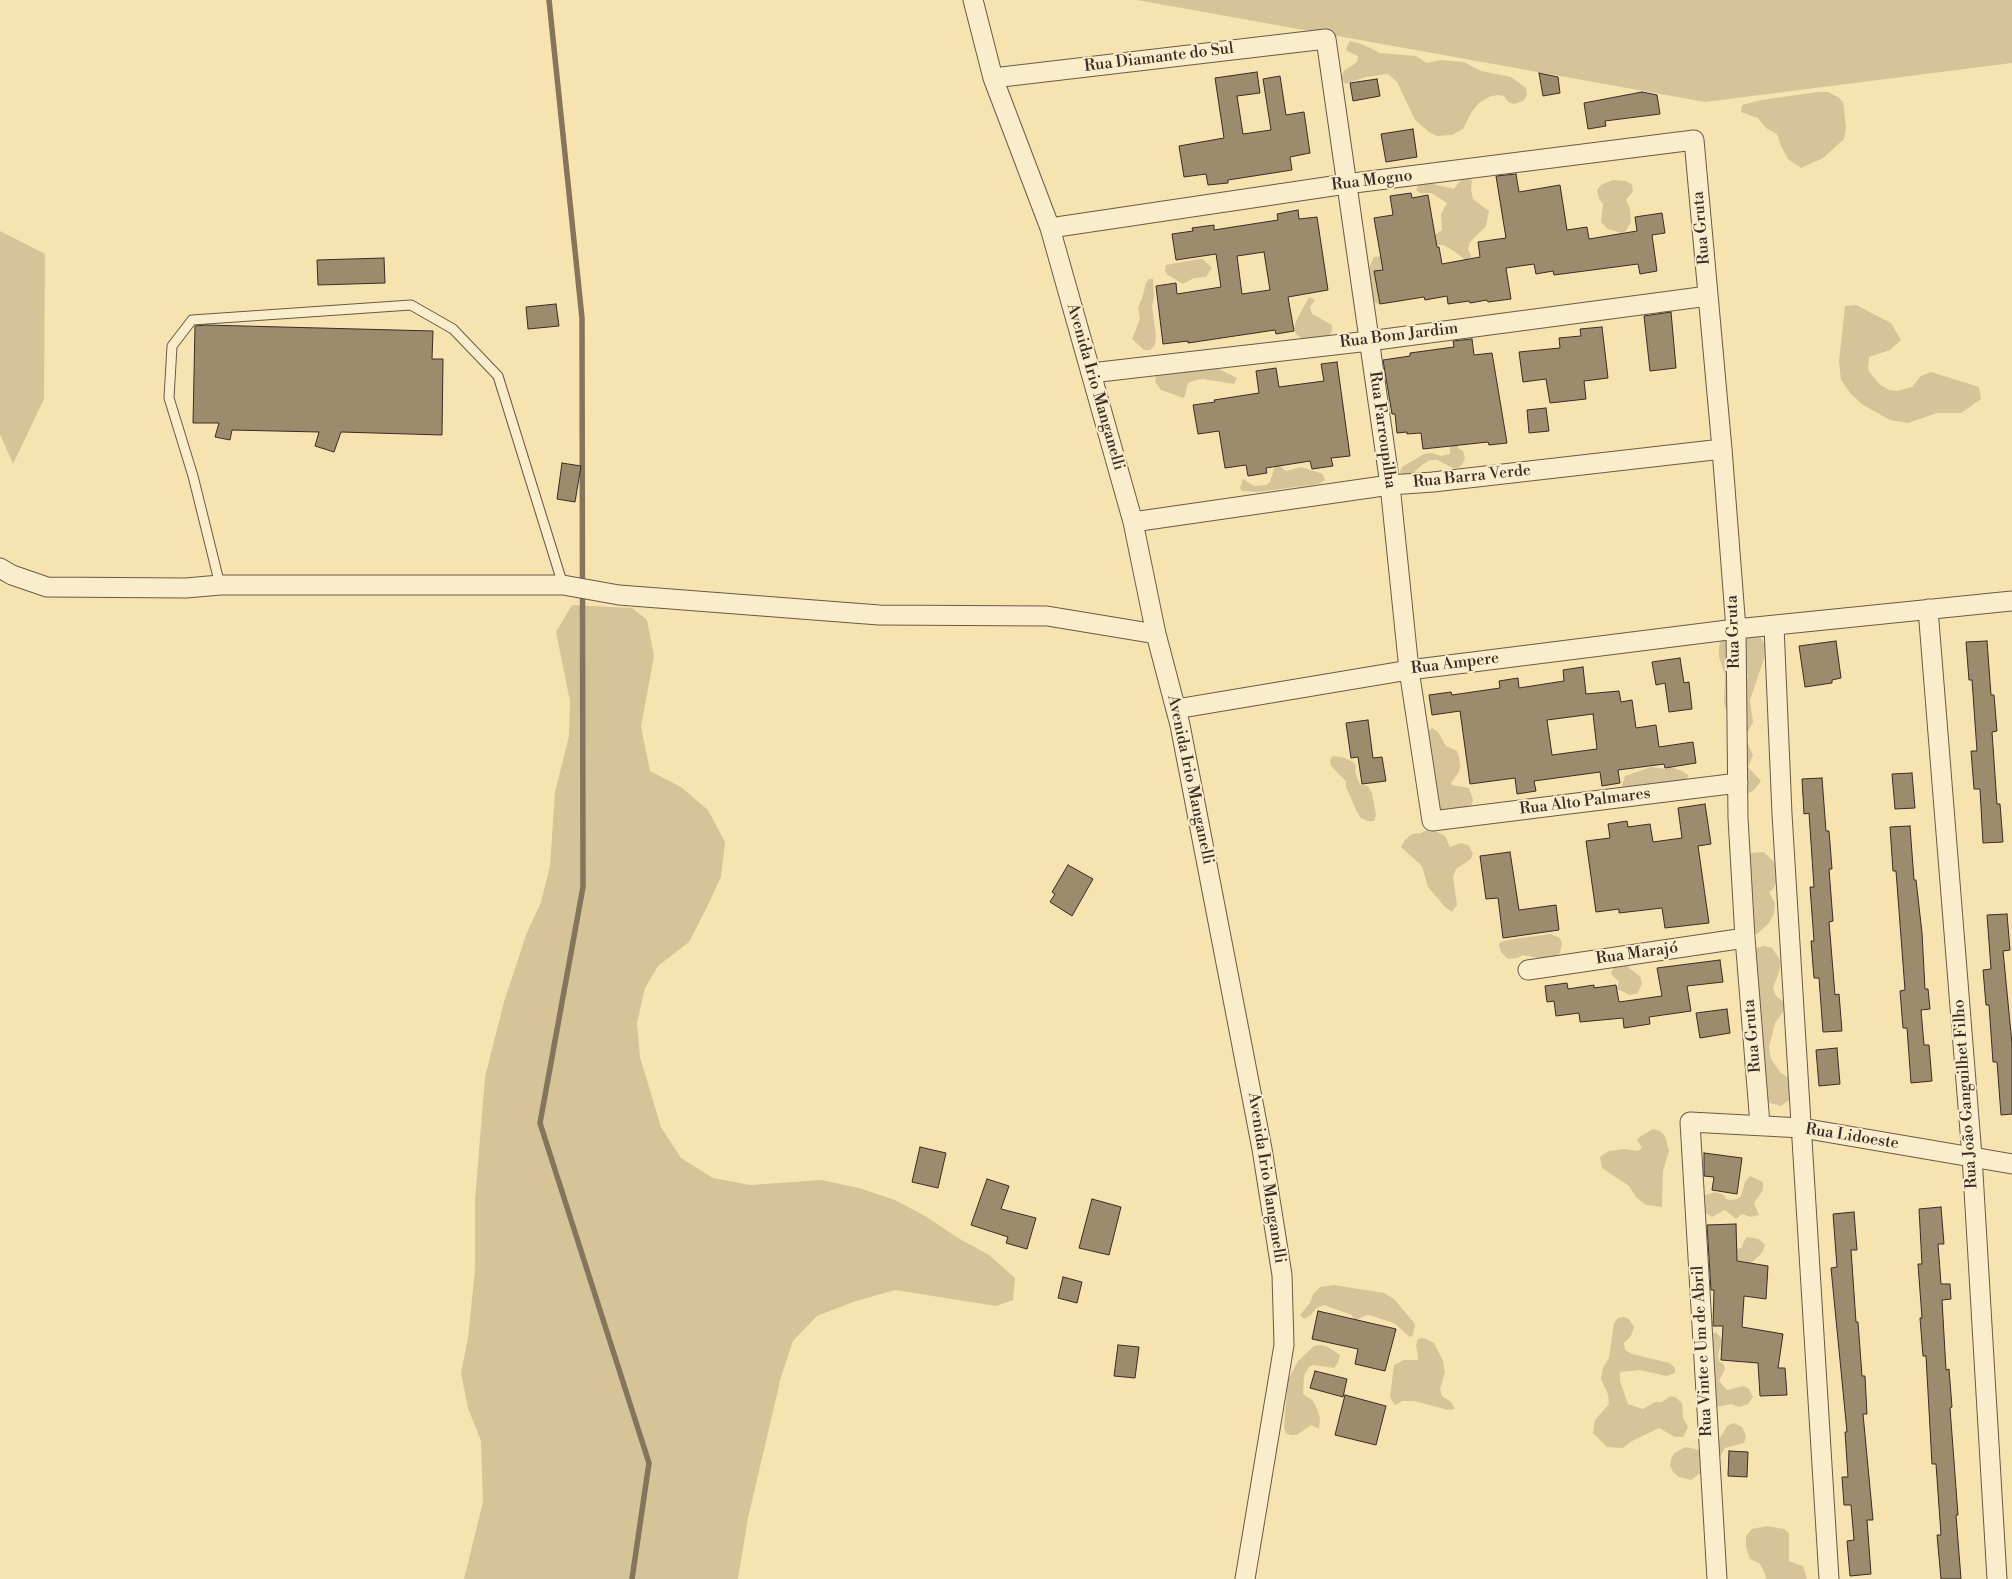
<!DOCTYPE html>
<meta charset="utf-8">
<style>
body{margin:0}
canvas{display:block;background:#f6e3b0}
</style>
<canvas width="2012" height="1579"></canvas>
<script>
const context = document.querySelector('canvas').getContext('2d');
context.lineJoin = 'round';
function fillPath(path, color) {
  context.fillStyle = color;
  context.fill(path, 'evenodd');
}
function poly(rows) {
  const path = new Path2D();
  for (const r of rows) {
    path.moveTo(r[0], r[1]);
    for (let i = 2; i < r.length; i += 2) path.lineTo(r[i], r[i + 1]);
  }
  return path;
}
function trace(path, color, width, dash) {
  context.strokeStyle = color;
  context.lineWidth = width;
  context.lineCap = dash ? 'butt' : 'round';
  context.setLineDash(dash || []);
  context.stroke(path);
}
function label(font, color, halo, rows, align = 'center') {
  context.font = font + ' "Libre Bodoni",serif';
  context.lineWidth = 4;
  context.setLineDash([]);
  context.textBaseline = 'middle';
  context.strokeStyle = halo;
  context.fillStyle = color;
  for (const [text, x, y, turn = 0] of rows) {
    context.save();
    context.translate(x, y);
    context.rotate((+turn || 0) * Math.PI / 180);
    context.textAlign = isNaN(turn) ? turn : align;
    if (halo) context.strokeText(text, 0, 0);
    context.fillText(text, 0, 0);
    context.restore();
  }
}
const green = poly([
 [1137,0,2012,0,2012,63,1705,102],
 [1350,41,1362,44,1380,53,1416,56,1427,63,1440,60,1464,62,1481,71,1511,77,1526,88,1527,95,1523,101,1514,104,1508,102,1504,96,1497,95,1489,97,1479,103,1471,113,1463,129,1452,135,1437,136,1429,132,1415,120,1397,82,1388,74,1366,77,1345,84,1341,78,1344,71,1357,62,1358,56,1347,51,1346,49],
 [1818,92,1828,92,1838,97,1843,102,1846,127,1844,139,1823,158,1801,168,1788,159,1781,146,1777,134,1766,128,1758,118,1741,112,1742,105,1761,100],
 [1464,178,1472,180,1471,190,1473,199,1489,211,1486,226,1470,242,1468,249,1471,256,1469,260,1465,260,1454,251,1443,245,1427,245,1432,237,1442,230,1441,214,1447,203,1431,193,1420,193,1416,190,1419,184,1424,182,1454,189,1459,182],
 [1613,180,1626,181,1632,185,1633,191,1626,200,1630,209,1631,222,1626,231,1622,233,1608,229,1601,222,1603,204,1599,199,1597,190,1601,185],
 [0,231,45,254,44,399,13,464,0,434],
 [1387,256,1381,303,1378,304,1373,301,1368,271,1374,257],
 [1199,259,1203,259,1212,268,1206,277,1194,278,1183,284,1168,275,1165,271,1166,265],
 [1149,279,1153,279,1154,297,1152,306,1156,336,1155,345,1150,350,1144,350,1132,339,1140,319,1138,308,1143,295,1146,283],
 [1309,297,1315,300,1310,307,1312,314,1332,325,1332,331,1328,338,1309,339,1301,338,1296,334,1294,329,1296,321],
 [1856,305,1891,323,1901,340,1890,350,1869,357,1868,370,1879,384,1889,390,1897,391,1912,387,1921,376,1931,372,1979,387,1981,399,1961,413,1937,413,1908,423,1890,420,1863,405,1851,394,1841,380,1839,361,1845,306],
 [1215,367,1237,378,1234,384,1203,379,1196,380,1188,383,1184,398,1161,390,1155,382,1156,376,1160,372],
 [1458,443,1458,448,1463,451,1465,458,1462,465,1458,468,1453,468,1437,460,1430,460,1422,465,1411,475,1404,477,1400,472,1402,467,1424,454,1432,453,1441,456,1450,454,1450,445],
 [1275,466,1280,466,1286,471,1301,467,1323,474,1325,480,1319,484,1257,492,1242,491,1240,488,1243,479,1254,486,1266,485,1270,482],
 [572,605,632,608,647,620,654,656,641,727,650,771,681,787,708,810,725,842,721,877,706,909,689,942,658,966,645,988,637,1023,640,1057,661,1127,681,1158,713,1178,750,1185,821,1180,859,1188,895,1200,927,1217,958,1238,989,1255,1015,1278,1013,1300,996,1306,895,1290,853,1302,817,1316,793,1341,781,1377,748,1518,738,1579,464,1579,483,1502,481,1441,468,1408,461,1373,468,1338,475,1270,475,1200,485,1077,504,1002,526,935,541,902,550,866,555,792,569,736,570,701,556,632],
 [1736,631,1756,632,1766,645,1764,659,1750,700,1753,722,1745,737,1753,755,1748,767,1761,781,1754,790,1745,795,1727,734,1730,720,1724,703,1725,675,1719,657,1719,646,1723,637,1728,636,1749,680],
 [1432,728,1438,732,1446,746,1457,751,1459,757,1460,766,1459,772,1451,783,1452,785,1469,788,1473,800,1471,807,1467,812,1445,813,1438,809,1427,732],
 [1333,756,1342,757,1353,762,1356,766,1355,771,1359,783,1361,785,1368,786,1372,793,1376,815,1374,821,1368,821,1361,818,1357,812,1346,787,1346,781,1331,766,1330,760],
 [1651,767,1665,769,1671,767,1682,771,1688,775,1687,780,1628,792,1622,785,1625,776],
 [1427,830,1435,831,1445,836,1450,847,1461,843,1468,845,1473,853,1471,859,1456,869,1453,877,1457,905,1452,912,1445,907,1428,887,1422,866,1401,847,1405,840,1412,834,1421,833],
 [1764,852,1774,862,1779,875,1773,889,1769,892,1775,903,1774,914,1769,923,1757,934,1750,932,1745,858,1752,853],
 [1551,934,1560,938,1562,944,1560,953,1555,957,1543,959,1523,955,1517,958,1508,959,1501,952,1499,946,1500,942,1514,939],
 [1764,946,1772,948,1781,961,1780,969,1773,988,1776,996,1785,1003,1785,1009,1775,1023,1769,1047,1771,1059,1780,1072,1791,1080,1793,1092,1789,1100,1781,1106,1766,1102,1746,990,1739,981,1738,969,1752,949],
 [1616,959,1628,962,1629,968,1640,976,1642,983,1638,993,1630,995,1617,989,1619,982,1611,974],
 [1653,1129,1660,1131,1665,1136,1669,1151,1663,1171,1662,1207,1646,1205,1636,1197,1629,1186,1602,1168,1600,1157,1609,1151,1624,1149,1638,1151,1642,1148,1637,1140,1641,1136],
 [1750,1176,1763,1182,1763,1190,1754,1203,1759,1215,1751,1217,1742,1214,1736,1219,1725,1210,1712,1217,1707,1214,1703,1207,1705,1195,1715,1192,1724,1195,1726,1199,1730,1200,1737,1199,1741,1196,1745,1182],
 [1747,1237,1759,1239,1765,1245,1762,1253,1750,1264,1741,1269,1731,1254,1736,1249,1742,1248,1743,1243],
 [1334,1285,1384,1293,1394,1299,1415,1324,1413,1335,1410,1337,1394,1323,1369,1315,1362,1317,1354,1323,1352,1315,1324,1305,1316,1308,1311,1315,1304,1319,1300,1315,1310,1303,1313,1294,1320,1287],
 [1624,1317,1629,1319,1634,1327,1631,1336,1624,1343,1625,1350,1632,1354,1670,1363,1675,1368,1675,1373,1667,1376,1639,1370,1620,1372,1620,1381,1628,1404,1643,1409,1655,1402,1662,1402,1670,1396,1675,1397,1682,1403,1683,1417,1688,1427,1683,1437,1675,1437,1659,1428,1632,1441,1623,1448,1607,1447,1593,1433,1595,1420,1609,1404,1608,1394,1601,1379,1603,1368,1609,1358,1614,1323,1618,1318],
 [1715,1332,1720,1336,1722,1341,1718,1355,1719,1361,1724,1365,1725,1369,1719,1381,1727,1390,1744,1386,1749,1389,1753,1397,1748,1404,1739,1407,1731,1404,1717,1407,1707,1403,1711,1334],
 [1424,1338,1434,1343,1443,1361,1445,1372,1440,1389,1442,1396,1451,1402,1455,1409,1448,1410,1414,1401,1403,1401,1395,1405,1390,1397,1394,1365,1404,1360,1418,1360,1418,1355,1416,1345,1418,1339],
 [1321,1345,1328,1347,1340,1355,1338,1363,1334,1368,1313,1365,1309,1367,1304,1376,1303,1394,1312,1400,1316,1406,1320,1418,1319,1429,1311,1425,1297,1435,1290,1435,1286,1433,1284,1426,1288,1380,1298,1361,1314,1346],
 [1734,1423,1742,1427,1746,1436,1744,1443,1725,1448,1718,1460,1691,1480,1679,1477,1673,1472,1670,1466,1671,1459,1674,1453,1686,1447,1700,1450,1717,1443,1727,1426],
 [1767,1526,1784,1529,1789,1533,1789,1561,1803,1566,1807,1579,1766,1579,1764,1571,1759,1563,1750,1559,1746,1547,1746,1536,1752,1529]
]);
const stream = poly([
 [549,0,582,318,583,887,540,1123,649,1463,632,1579]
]);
const building = poly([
 [1257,72,1260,93,1237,96,1243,134,1271,130,1263,79,1280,76,1286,115,1304,112,1310,153,1290,157,1292,170,1228,180,1228,183,1208,185,1206,174,1184,177,1179,146,1224,138,1215,78,1257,72],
 [1539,73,1558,77,1560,93,1543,96,1539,73],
 [1377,79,1380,96,1353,101,1350,83,1377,79],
 [1642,92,1657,95,1660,114,1605,121,1606,126,1588,129,1584,103,1642,92],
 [1413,129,1417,157,1386,162,1381,134,1413,129],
 [1516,174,1519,192,1560,185,1567,230,1587,227,1589,239,1637,231,1635,217,1662,213,1665,233,1652,235,1657,271,1640,274,1638,264,1554,275,1553,271,1536,274,1534,264,1506,268,1511,299,1488,302,1487,300,1470,303,1469,301,1448,304,1447,296,1425,300,1424,297,1380,304,1374,271,1383,270,1374,218,1393,215,1390,196,1411,193,1412,198,1428,195,1437,247,1439,247,1442,264,1480,257,1478,242,1506,238,1496,176,1516,174],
 [1298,210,1299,219,1317,217,1328,290,1288,297,1294,331,1276,334,1275,330,1188,343,1188,341,1163,344,1156,286,1176,283,1177,294,1221,287,1216,254,1176,260,1172,234,1193,231,1192,228,1214,225,1214,230,1278,220,1277,214,1298,210],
 [1264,252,1270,290,1242,294,1237,256,1264,252],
 [384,258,385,283,318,285,317,260,384,258],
 [556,304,559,326,528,329,526,307,556,304],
 [1671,312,1676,368,1650,371,1644,316,1671,312],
 [206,325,433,331,432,359,443,359,442,435,341,432,334,452,315,446,319,432,232,430,230,440,215,437,219,423,193,423,195,326,206,325],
 [1602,327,1608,378,1584,381,1586,399,1550,403,1546,379,1523,382,1519,352,1560,348,1559,338,1581,336,1580,329,1602,327],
 [1472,339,1474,355,1492,353,1507,443,1489,445,1488,442,1423,449,1421,433,1407,434,1407,432,1397,433,1395,414,1392,414,1383,360,1410,356,1410,353,1454,347,1453,341,1472,339],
 [1337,362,1350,456,1331,458,1333,466,1312,469,1310,461,1266,468,1267,473,1248,476,1246,465,1225,468,1219,431,1198,434,1193,405,1215,402,1214,400,1259,393,1256,371,1276,368,1279,387,1324,381,1321,364,1337,362],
 [1546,408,1549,431,1529,433,1527,410,1546,408],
 [562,463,581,466,575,502,557,499,562,463],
 [1836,641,1841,678,1832,680,1832,683,1805,687,1799,646,1836,641],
 [1987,641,1991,695,1994,695,1997,731,1992,732,1997,804,2000,804,2003,842,1983,843,1980,789,1974,789,1971,751,1977,751,1972,680,1969,680,1966,642,1987,641],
 [1680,658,1684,683,1689,682,1692,709,1669,712,1665,683,1656,685,1652,662,1680,658],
 [1583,667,1586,694,1619,691,1621,702,1632,700,1636,728,1656,725,1659,747,1693,742,1696,763,1665,768,1664,764,1618,770,1620,783,1602,786,1600,772,1534,781,1536,791,1517,794,1515,778,1470,784,1460,711,1432,715,1429,695,1451,692,1452,695,1500,688,1499,681,1518,678,1519,688,1564,681,1563,670,1583,667],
 [1593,714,1597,749,1552,755,1547,720,1593,714],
 [1368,720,1373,758,1382,757,1386,781,1362,784,1358,757,1351,758,1346,723,1368,720],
 [1912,773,1915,808,1895,809,1892,774,1912,773],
 [1822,778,1826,831,1829,831,1832,869,1829,869,1833,921,1829,922,1835,995,1839,994,1842,1031,1823,1032,1819,978,1814,978,1811,941,1814,941,1810,887,1814,887,1809,813,1804,814,1802,779,1822,778],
 [1705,804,1711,844,1698,846,1709,923,1665,928,1662,908,1619,913,1619,909,1596,912,1586,841,1610,838,1608,824,1627,821,1628,827,1650,824,1653,842,1682,838,1678,808,1705,804],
 [1910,826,1914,880,1916,880,1922,933,1925,989,1928,989,1930,1009,1921,1010,1924,1045,1929,1045,1932,1081,1911,1083,1907,1028,1903,1028,1900,991,1905,990,1896,871,1893,871,1890,827,1910,826],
 [1510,852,1519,910,1556,905,1559,930,1503,938,1498,898,1486,899,1480,856,1510,852],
 [1068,865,1093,879,1072,916,1050,902,1055,894,1052,892,1068,865],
 [2007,914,2010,950,2003,951,2012,1044,2012,1114,2001,1115,1997,1062,1993,1062,1989,1005,1986,1005,1983,970,1991,969,1987,915,2007,914],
 [1720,960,1723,982,1687,986,1691,1011,1649,1017,1650,1024,1624,1028,1623,1018,1580,1022,1579,1013,1556,1016,1554,1001,1547,1002,1545,986,1567,983,1568,989,1594,985,1594,988,1616,985,1619,1002,1662,996,1657,968,1720,960],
 [1727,1009,1730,1033,1700,1038,1696,1013,1727,1009],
 [1837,1048,1840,1084,1819,1086,1816,1050,1837,1048],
 [920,1147,946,1153,938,1188,912,1182,920,1147],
 [1704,1153,1742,1158,1737,1194,1712,1190,1714,1177,1704,1176,1704,1153],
 [987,1179,1009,1186,1001,1209,1036,1218,1027,1249,1006,1243,1008,1237,971,1225,987,1179],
 [1092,1199,1121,1207,1109,1255,1079,1248,1092,1199],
 [1941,1207,1944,1244,1938,1244,1941,1284,1950,1284,1951,1299,1942,1300,1946,1370,1949,1369,1952,1407,1950,1408,1958,1515,1956,1515,1961,1579,1941,1579,1937,1535,1941,1535,1936,1464,1932,1464,1926,1356,1923,1356,1920,1318,1922,1318,1918,1264,1922,1264,1919,1209,1941,1207],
 [1854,1212,1857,1250,1851,1250,1856,1322,1858,1322,1862,1376,1865,1376,1867,1414,1863,1414,1873,1520,1867,1520,1871,1574,1850,1576,1847,1541,1854,1540,1851,1505,1844,1505,1842,1477,1848,1477,1845,1432,1847,1432,1831,1268,1837,1267,1833,1214,1854,1212],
 [1736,1224,1737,1261,1768,1266,1766,1299,1744,1296,1742,1327,1783,1334,1778,1368,1785,1368,1787,1395,1760,1396,1758,1363,1721,1360,1723,1326,1713,1326,1714,1290,1711,1290,1707,1225,1736,1224],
 [1063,1277,1082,1282,1077,1303,1058,1298,1063,1277],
 [1318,1311,1396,1329,1385,1371,1355,1364,1358,1349,1312,1339,1318,1311],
 [1118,1345,1139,1347,1135,1378,1114,1376,1118,1345],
 [1315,1371,1347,1379,1343,1397,1310,1388,1315,1371],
 [1345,1395,1386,1406,1376,1445,1335,1435,1345,1395],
 [1729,1451,1748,1452,1747,1477,1728,1476,1729,1451]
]);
const lane = poly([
 [220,585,193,476,169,398,172,346,192,320,411,305,453,329,498,376,563,585]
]);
const street = poly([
 [973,0,993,78,1050,228,1133,522,1156,634,1180,725,1262,1149,1282,1275,1284,1345,1245,1579],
 [993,78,1326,39,1390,485,1409,670,1432,821,1738,783],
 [1050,228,1346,184,1694,140,1722,449,1736,629,1738,818,1745,938,1760,1125],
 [1091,373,1369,341,1708,296],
 [1133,522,1390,485,1433,482,1722,449],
 [0,568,12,575,47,587,186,588,220,585,563,585,619,595,879,615,1047,616,1156,634],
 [1928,609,1972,1156,1997,1579],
 [1774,626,1782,814,1829,1579],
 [1176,709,1409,670,1736,629,2012,601],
 [1528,970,1745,938],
 [1717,1579,1690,1122,1802,1128,2012,1164]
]);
const streetNames = [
 ["Rua Diamante do Sul",1159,58,-7],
 ["Rua Mogno",1372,181,-7],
 ["Rua Gruta",1702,228,-95],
 ["Rua Bom Jardim",1399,336,-7],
 ["Avenida Irio Manganelli",1095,387,74],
 ["Rua Farroupilha",1382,430,82],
 ["Rua Barra Verde",1472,477,-6],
 ["Rua Gruta",1734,632,-92],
 ["Rua Ampere",1455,664,-7],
 ["Avenida Irio Manganelli",1190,780,78],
 ["Rua Alto Palmares",1585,802,-7],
 ["Rua Marajó",1637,954,-8],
 ["Rua Gruta",1753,1036,-95],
 ["Rua João Ganguilhet Filho",1966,1094,-94],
 ["Rua Lidoeste",1852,1137,9],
 ["Avenida Irio Manganelli",1266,1178,81],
 ["Rua Vinte e Um de Abril",1703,1351,-93]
];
fillPath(green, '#d6c498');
trace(stream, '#84755c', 5.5);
fillPath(building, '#9c8b6d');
trace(building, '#3a2c25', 1);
trace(lane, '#695a48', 11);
trace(street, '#695a48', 21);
trace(lane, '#f9edcc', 9);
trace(street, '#f9edcc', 19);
label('16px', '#3a2c25', '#f9edcc', streetNames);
</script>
